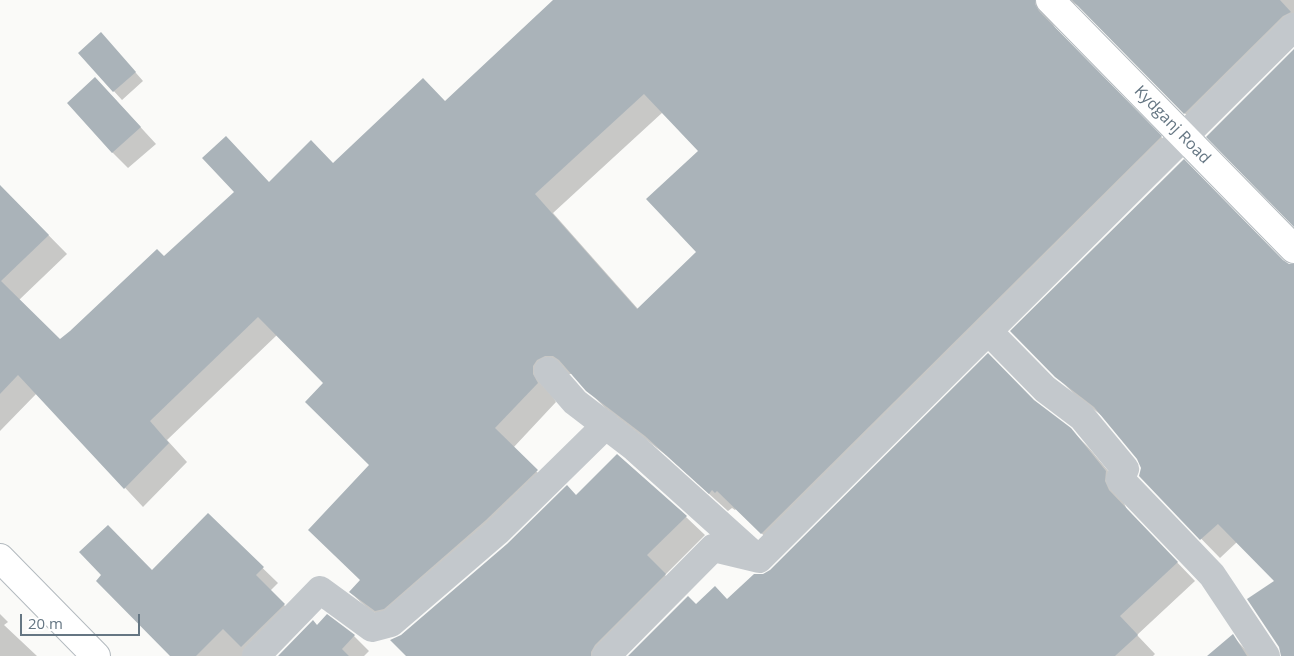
<!DOCTYPE html>
<style>
body{margin:0}
#map{position:relative;width:1294px;height:656px;overflow:hidden;background:#fafaf8;font-family:"Open Sans",sans-serif}
canvas{display:block}
.scale{position:absolute;left:20px;top:614px;width:120px;height:22px;box-sizing:border-box;border:2px solid #657683;border-top:0;padding-left:6px;font-size:15px;line-height:18px;white-space:nowrap;color:#657683;-webkit-text-stroke:4px #fff;paint-order:stroke}
</style>
<div id="map">
<canvas width="1294" height="656"></canvas>
<div class="scale">20 m</div>
</div>
<script>
const context = document.querySelector('canvas').getContext('2d');
context.lineJoin = 'round';
function fillPath(path, color) {
  context.fillStyle = color;
  context.fill(path, 'evenodd');
}
function poly(rows) {
  const path = new Path2D();
  for (const r of rows) {
    path.moveTo(r[0], r[1]);
    for (let i = 2; i < r.length; i += 2) path.lineTo(r[i], r[i + 1]);
  }
  return path;
}
function trace(path, color, width, dash) {
  context.strokeStyle = color;
  context.lineWidth = width;
  context.lineCap = dash ? 'butt' : 'round';
  context.setLineDash(dash || []);
  context.stroke(path);
}
function label(font, color, halo, rows, align = 'center') {
  context.font = font + ' "Open Sans",sans-serif';
  context.lineWidth = 5;
  context.setLineDash([]);
  context.textBaseline = 'middle';
  context.strokeStyle = halo;
  context.fillStyle = color;
  for (const [text, x, y, turn = 0] of rows) {
    context.save();
    context.translate(x, y);
    context.rotate((+turn || 0) * Math.PI / 180);
    context.textAlign = isNaN(turn) ? turn : align;
    if (halo) context.strokeText(text, 0, 0);
    context.fillText(text, 0, 0);
    context.restore();
  }
}
const shadow = poly([
 [554,0,1294,0,1294,42,1203,132,1081,7,1073,3,1065,3,1053,15,1053,24,1057,31,1180,156,781,552,736,509,735,510,732,508,728,511,666,455,606,409,572,374,564,374,551,393,556,402,513,448,555,490,402,627,369,610,350,592,361,581,371,465,325,383,277,335,167,440,187,462,143,507,37,393,0,431,0,210,12,198,67,254,19,300,60,340,164,258,269,183,334,164,445,102],
 [663,112,700,151,698,252,638,309,553,213],
 [109,42,143,81,122,100,79,53],
 [111,95,156,144,128,168,112,152],
 [1283,262,1289,265,1294,265,1294,656,1283,656,1276,581,1237,542,1220,558,1140,476,1142,468,1138,458,1105,418,1076,396,1012,331],
 [1034,402,1070,429,1090,449,1125,491,1123,500,1127,510,1195,581,1137,635,1155,654,1153,656,630,656,696,606,727,600,763,575],
 [577,497,686,517,705,535,665,575,683,593,621,656,408,656,402,636],
 [208,515,278,583,270,591,299,620,264,656,172,656,152,572],
 [0,614,8,622,4,625,37,656,0,656],
 [327,616,354,636,369,651,364,656,280,656,317,626],
 [1232,636,1252,656,1209,656]
]);
const building = poly([
 [553,0,1035,0,1035,4,1039,11,1162,136,761,534,717,491,715,493,712,490,709,494,645,436,586,391,559,360,553,356,545,356,537,360,533,366,533,374,538,383,495,428,538,470,486,520,384,609,375,611,349,592,360,580,308,530,369,465,305,402,323,383,258,317,150,421,169,443,124,489,18,375,0,394,0,185,49,235,1,281,60,339,70,331,157,249,164,256,234,192,202,158,226,136,269,182,311,140,333,163,423,78,445,101],
 [644,94,698,151,646,199,696,252,637,309,535,194],
 [1072,0,1280,0,1291,12,1283,16,1184,114],
 [101,32,136,72,113,92,78,53],
 [1294,49,1294,227,1206,137],
 [95,77,141,127,112,153,67,103],
 [1184,159,1283,260,1289,264,1294,264,1294,656,1281,656,1279,647,1247,599,1274,581,1218,524,1200,540,1139,476,1141,468,1137,459,1094,407,1055,377,1010,331],
 [988,353,1034,400,1071,428,1106,471,1105,481,1109,490,1178,562,1120,616,1138,635,1115,656,628,656,688,596,696,604,715,586,727,599,754,574,763,574,770,570],
 [617,454,687,516,647,555,666,574,595,645,591,652,591,656,406,656,390,640,401,635,507,544,567,485,576,495],
 [208,513,264,567,256,575,285,604,241,647,223,629,196,656,170,656,96,581,101,575,79,552,108,525,152,570],
 [327,614,355,635,342,649,349,656,278,656,313,620,317,625],
 [1233,634,1247,656,1207,656]
]);
const street = poly([
 [989,332,1045,389,1082,417,1125,469,1120,479,1212,575,1266,656],
 [548,371,575,402,635,448,756,557],
 [256,656,320,590,372,628,391,623,497,532,606,425],
 [606,656,713,548,759,559,1294,27]
]);
const secondary = poly([
 [1050,0,1294,249],
 [0,558,96,656]
]);
const streetNames = [
 ["Kydganj Road",1172,125,46]
];
fillPath(shadow, '#0003');
fillPath(building, '#aab3b9');
trace(secondary, '#b3babf', 30);
trace(street, '#c3c8cc', 28);
trace(secondary, '#fff', 28);
label('16px', '#657683', '#fff', streetNames);
</script>
